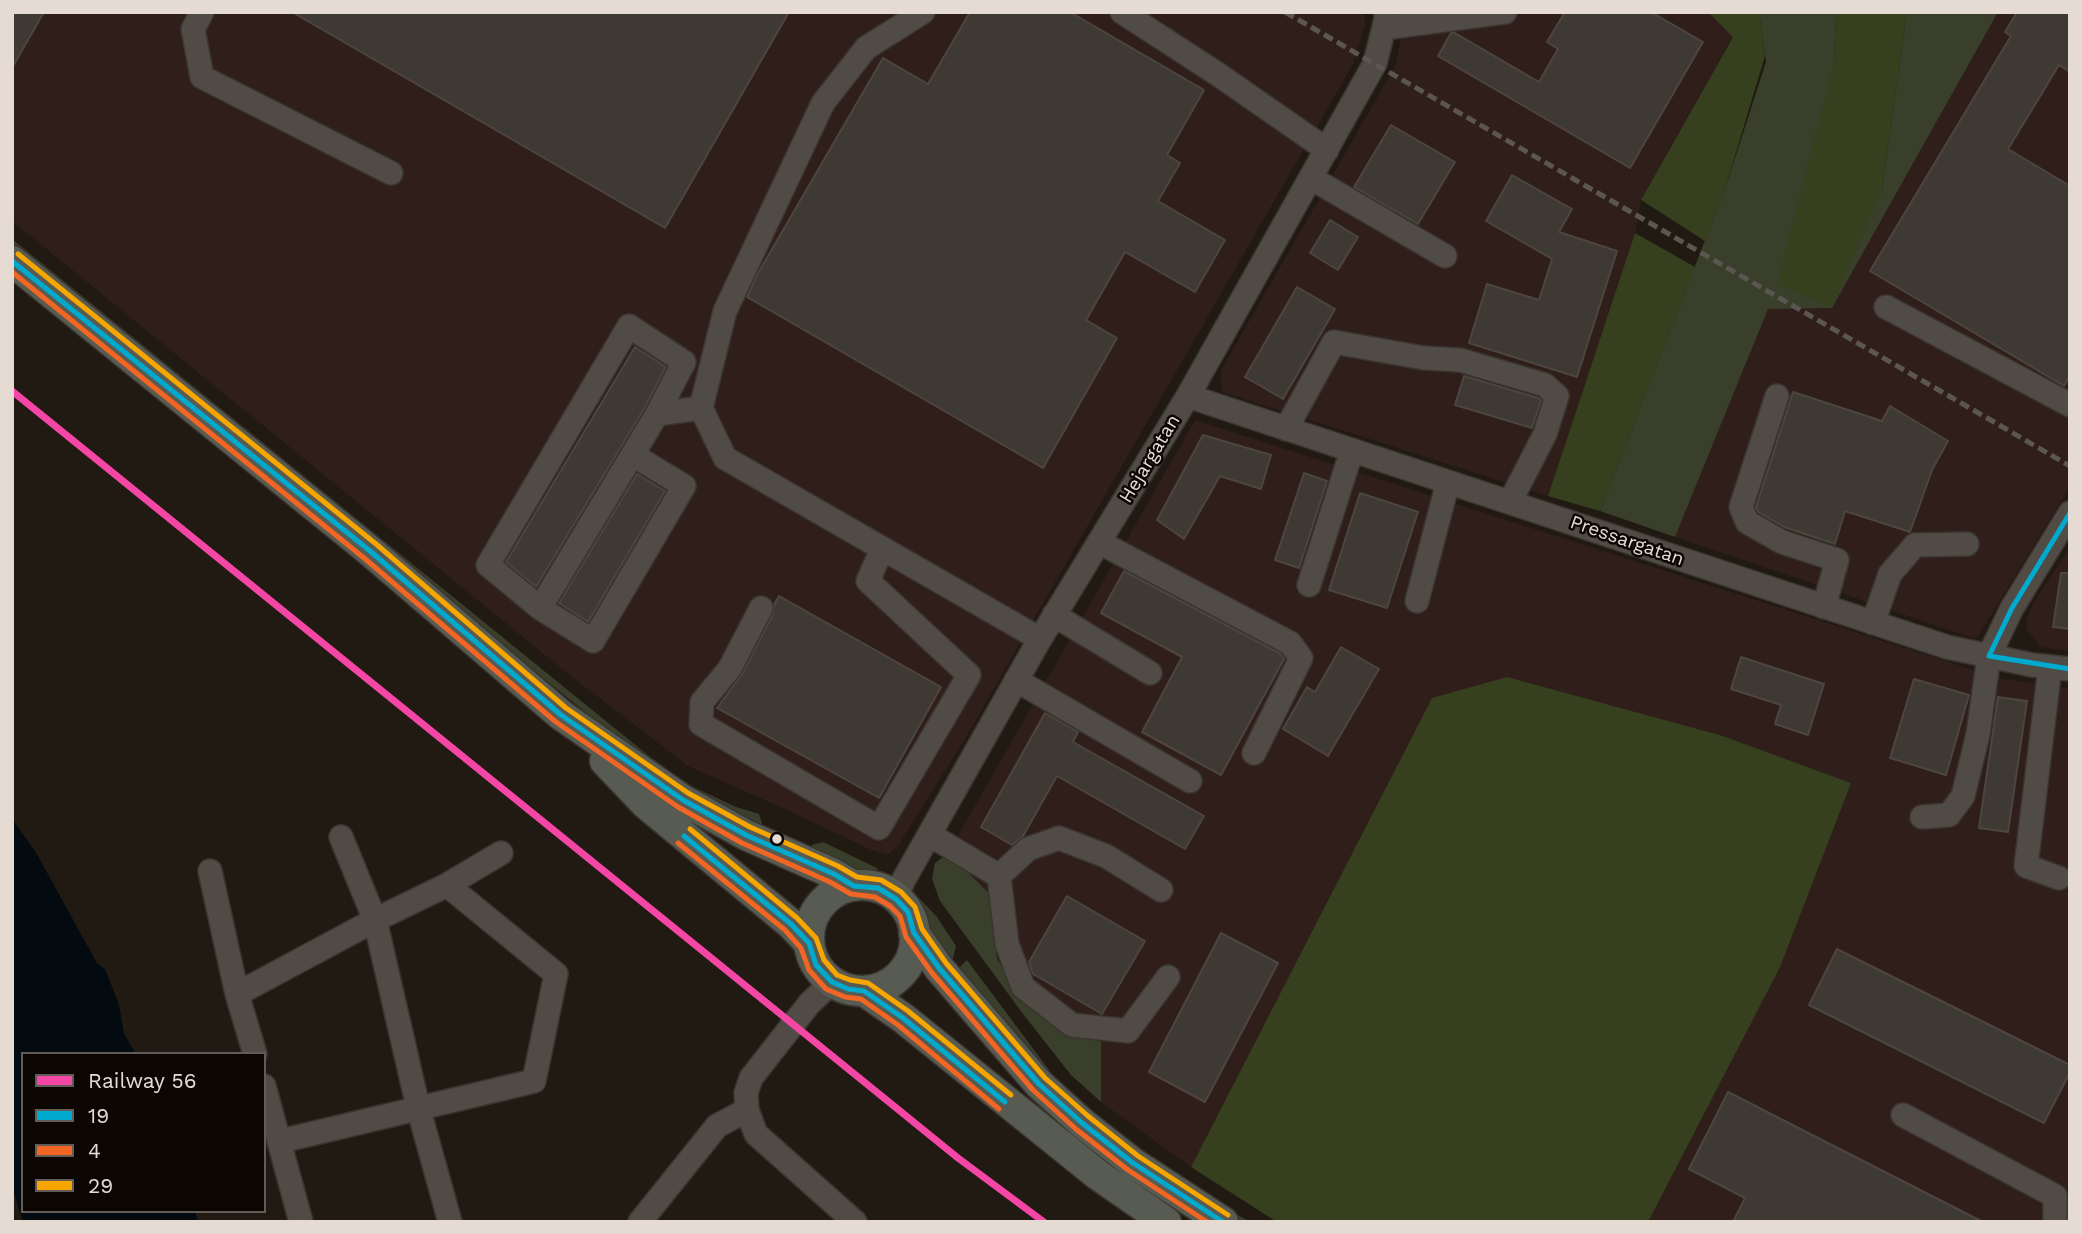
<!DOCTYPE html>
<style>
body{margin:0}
#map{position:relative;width:2082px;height:1234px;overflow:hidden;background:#211a12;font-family:"Work Sans",sans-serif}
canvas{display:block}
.frame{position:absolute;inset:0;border:14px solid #e5dbd2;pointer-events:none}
.legend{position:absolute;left:21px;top:1052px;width:245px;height:161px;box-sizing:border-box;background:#0c0603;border:2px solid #635b56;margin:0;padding:9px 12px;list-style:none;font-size:21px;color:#e5dbd2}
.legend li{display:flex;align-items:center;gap:14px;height:35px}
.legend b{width:35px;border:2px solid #635b56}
</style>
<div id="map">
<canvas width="2082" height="1234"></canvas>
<div class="frame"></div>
<ul class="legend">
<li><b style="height:9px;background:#f346a5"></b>Railway 56</li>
<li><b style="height:9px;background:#00a9ce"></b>19</li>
<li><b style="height:9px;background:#f26522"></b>4</li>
<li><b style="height:9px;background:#f7a600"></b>29</li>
</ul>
</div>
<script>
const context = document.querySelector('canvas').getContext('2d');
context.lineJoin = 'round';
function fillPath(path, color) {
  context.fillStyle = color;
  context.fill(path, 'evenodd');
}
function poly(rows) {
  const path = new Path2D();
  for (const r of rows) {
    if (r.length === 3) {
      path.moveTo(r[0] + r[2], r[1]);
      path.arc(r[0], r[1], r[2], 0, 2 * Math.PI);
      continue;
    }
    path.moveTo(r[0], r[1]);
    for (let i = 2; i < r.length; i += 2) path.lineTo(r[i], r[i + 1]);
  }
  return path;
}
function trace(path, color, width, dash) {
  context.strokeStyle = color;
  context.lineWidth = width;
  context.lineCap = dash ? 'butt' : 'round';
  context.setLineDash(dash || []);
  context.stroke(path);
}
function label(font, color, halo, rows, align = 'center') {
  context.font = font + ' "Work Sans",sans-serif';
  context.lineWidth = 5;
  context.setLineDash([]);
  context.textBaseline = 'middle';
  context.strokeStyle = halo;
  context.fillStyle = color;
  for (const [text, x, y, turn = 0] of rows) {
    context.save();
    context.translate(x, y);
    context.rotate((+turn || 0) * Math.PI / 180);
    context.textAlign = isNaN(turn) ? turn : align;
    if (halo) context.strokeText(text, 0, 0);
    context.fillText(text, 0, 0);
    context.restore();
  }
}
const industrial = poly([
 [12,12,1364,12,1365,25,1353,64,965,739,898,846,887,855,869,849,787,810,688,766,567,673,12,221],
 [1398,12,1708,12,1733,36,1641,200,1635,233,1548,496,1222,392,1220,372,1395,66,1400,44],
 [1998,12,2070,12,2070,487,1976,639,1675,537,1768,308,1832,308],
 [1195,420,2002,679,2070,688,2070,1222,1647,1222,1851,783,1723,736,1432,698,1191,1167,1101,1102,1101,1042,1054,1019,1017,988,997,959,991,895,948,853],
 [2070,547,2070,651,2040,647,2027,630,2027,620,2033,603]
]);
const green = poly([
 [1759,12,1836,12,1834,62,1882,190,1907,12,1998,12,1832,308,1768,309,1675,537,1600,511,1725,189,1766,62],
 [12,239,644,752,685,783,736,807,759,814,763,826,761,831,741,822,617,738,12,246],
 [823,842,877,868,878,872,867,874,853,871,809,852,812,845],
 [948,853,991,895,997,959,1017,988,1054,1019,1101,1042,1101,1102,1071,1075,1023,1014,940,901,932,879,935,863],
 [919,898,937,917,956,946,953,958,945,966,920,913],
 [967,960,1052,1074,1089,1112,1144,1155,1205,1196,1250,1222,1237,1222,1109,1135,952,975]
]);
const forest = poly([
 [1708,12,1759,12,1765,56,1725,189,1705,241,1641,200,1733,37],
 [1836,12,1907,12,1882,190,1832,308,1777,284,1834,62],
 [1635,233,1695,267,1600,511,1548,496],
 [1507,677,1723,736,1851,783,1780,967,1648,1222,1277,1222,1191,1167,1432,698]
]);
const water = poly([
 [12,819,35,851,97,963,105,969,119,1005,124,1034,136,1054,23,1054,23,1211,195,1211,198,1222,23,1222,12,1186]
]);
const building = poly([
 [12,12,44,12,12,68,12,12],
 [292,12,789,12,665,228,292,12],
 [970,12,1070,12,1204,90,1167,155,1180,163,1158,201,1225,240,1195,292,1125,252,1086,320,1117,338,1043,468,747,297,757,275,883,58,928,84,970,12],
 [1565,12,1651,12,1703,42,1630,168,1438,56,1451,33,1455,33,1539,82,1558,49,1547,42,1565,12],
 [2017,12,2070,12,2070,72,2059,65,2008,149,2070,186,2070,376,2064,386,1870,271,2011,36,2005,32,2017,12],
 [1391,125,1455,162,1418,224,1354,187,1391,125],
 [1512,175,1572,209,1559,232,1617,251,1577,377,1469,343,1487,284,1539,300,1552,259,1486,221,1512,175],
 [1330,220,1358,237,1338,270,1310,253,1330,220],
 [1297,287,1335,309,1283,399,1245,377,1297,287],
 [635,347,666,367,645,407,536,587,506,562,635,347],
 [1464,376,1538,398,1541,400,1532,428,1455,405,1464,376],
 [1793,392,1882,421,1890,406,1948,441,1932,470,1910,532,1845,511,1835,544,1784,527,1758,512,1756,507,1793,392],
 [1203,435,1271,455,1261,489,1220,476,1184,539,1157,520,1203,435],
 [1304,473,1327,481,1299,568,1275,560,1304,473],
 [637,474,665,491,588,622,559,603,637,474],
 [1360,493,1418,512,1387,608,1329,590,1360,493],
 [1124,571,1281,654,1284,659,1221,775,1142,732,1182,657,1101,613,1124,571],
 [2061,573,2070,573,2070,629,2053,627,2061,573],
 [779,596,941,687,879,798,717,708,742,674,773,614,774,605,779,596],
 [1341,647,1379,669,1328,756,1283,729,1307,687,1315,692,1341,647],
 [1741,657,1824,684,1808,735,1775,724,1781,705,1731,689,1741,657],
 [1914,679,1969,695,1946,775,1890,758,1914,679],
 [1998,697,2027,701,2008,832,1979,828,1998,697],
 [1045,713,1078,732,1073,742,1204,816,1185,849,1057,776,1023,836,1012,845,981,827,1045,713],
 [1067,896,1145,941,1102,1014,1033,974,1029,962,1067,896],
 [1221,933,1278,963,1205,1102,1149,1072,1221,933],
 [1837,949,2070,1065,2070,1072,2044,1123,1809,1005,1837,949],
 [1728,1092,1983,1222,1733,1222,1745,1198,1689,1169,1728,1092]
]);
const minor = poly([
 [202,12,193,29,202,77,391,173],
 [923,12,866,48,823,103,725,311,701,408,725,458,1040,639],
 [1122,12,1219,75,1327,150],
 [1384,28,1505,12],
 [1311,178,1445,256],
 [1886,307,2070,405],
 [1188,396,1947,647,2032,665,2070,669],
 [1777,396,1741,507,1747,522,1782,542,1837,560,1824,607],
 [1286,429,1334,342,1424,358,1460,360,1545,385,1557,396,1545,434,1510,502],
 [633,455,684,486,593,641,540,608,657,414,701,408],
 [1099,542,1290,643,1301,658,1254,753],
 [1309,585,1352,450],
 [1417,601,1448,482],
 [540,608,488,565,629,326,684,362,657,414],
 [761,608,730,668,702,702,701,724,879,828,969,675,868,581,882,549],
 [1054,615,1150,673],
 [1873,623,1890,574,1915,545,1967,544],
 [2050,667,2026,866,2059,878],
 [1016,680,1190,781],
 [1922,817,1949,815,1963,796,1978,734,1989,656,2012,608,2070,513],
 [930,835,999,876,1028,849,1059,838,1106,856,1161,890],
 [341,837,375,920,418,1107,450,1222],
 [210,871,237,994,255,1054],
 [999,876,1007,944,1023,987,1072,1025,1128,1031,1168,977],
 [896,899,903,881,1037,644,1188,396,1375,63,1386,19,1386,12],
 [832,982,809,1004,751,1078,746,1093,747,1110,756,1134,855,1222],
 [237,994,375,920,447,885,501,853],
 [264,1086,301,1222],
 [1903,1115,2055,1196,2055,1222],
 [281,1141,534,1081,556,974,447,885],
 [640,1222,717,1126,747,1110]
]);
const major = poly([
 [12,261,370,551,561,715,683,800,746,835,834,874,854,886],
 [605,761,646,804,791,924,809,943],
 [862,938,53],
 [914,933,939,968,1039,1084,1082,1123,1133,1163,1223,1222],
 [864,991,903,1018,1098,1175,1166,1222]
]);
const rail = poly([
 [1285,12,2070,466]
]);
const bus1 = poly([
 [12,261,370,551,561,715,683,800,746,835,834,874,854,886,878,888,896,899,908,912,914,933,939,968,1039,1084,1082,1123,1133,1163,1223,1222],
 [1989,656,2012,608,2070,513],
 [1989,656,2070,669],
 [684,836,791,924,809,943,816,965,832,982,848,989,864,991,903,1018,1005,1102]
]);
const bus2 = poly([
 [12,272,364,558,556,722,678,807,742,843,830,882,851,894,875,897,890,906,900,916,906,937,932,973,1033,1090,1077,1130,1128,1170,1207,1222],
 [678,843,785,930,801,948,809,970,826,989,845,997,861,999,898,1025,999,1109]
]);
const bus3 = poly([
 [18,254,376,544,566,708,688,793,750,827,838,866,857,877,881,880,901,892,915,907,922,929,946,963,1045,1078,1088,1116,1138,1156,1228,1215],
 [690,829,797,918,816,938,824,960,837,975,850,980,868,983,908,1011,1011,1095]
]);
const rail1 = poly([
 [12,391,958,1158,1044,1222]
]);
const markers = [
 [777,839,6,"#e5dbd2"]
];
const streetNames = [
 ["Hejargatan",1150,459,-59],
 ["Pressargatan",1627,541,19]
];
fillPath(industrial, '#2f1e19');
fillPath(green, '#393f2b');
fillPath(forest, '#36401e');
fillPath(water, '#030a10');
fillPath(building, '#3f3933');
trace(building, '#4c463f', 2);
trace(minor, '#3a352f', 26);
trace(major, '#3a352f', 33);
trace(minor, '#514b46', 23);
trace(major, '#585b52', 30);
trace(rail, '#5c5651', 5, [10, 5]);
trace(bus1, '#00a9ce', 5);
trace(bus2, '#f26522', 5);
trace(bus3, '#f7a600', 5);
trace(rail1, '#f346a5', 7);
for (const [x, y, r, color] of markers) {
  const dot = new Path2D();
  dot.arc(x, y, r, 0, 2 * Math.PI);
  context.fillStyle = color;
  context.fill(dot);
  trace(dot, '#0c0603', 2.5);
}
label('19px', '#e5dbd2', '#0c0603', streetNames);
</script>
